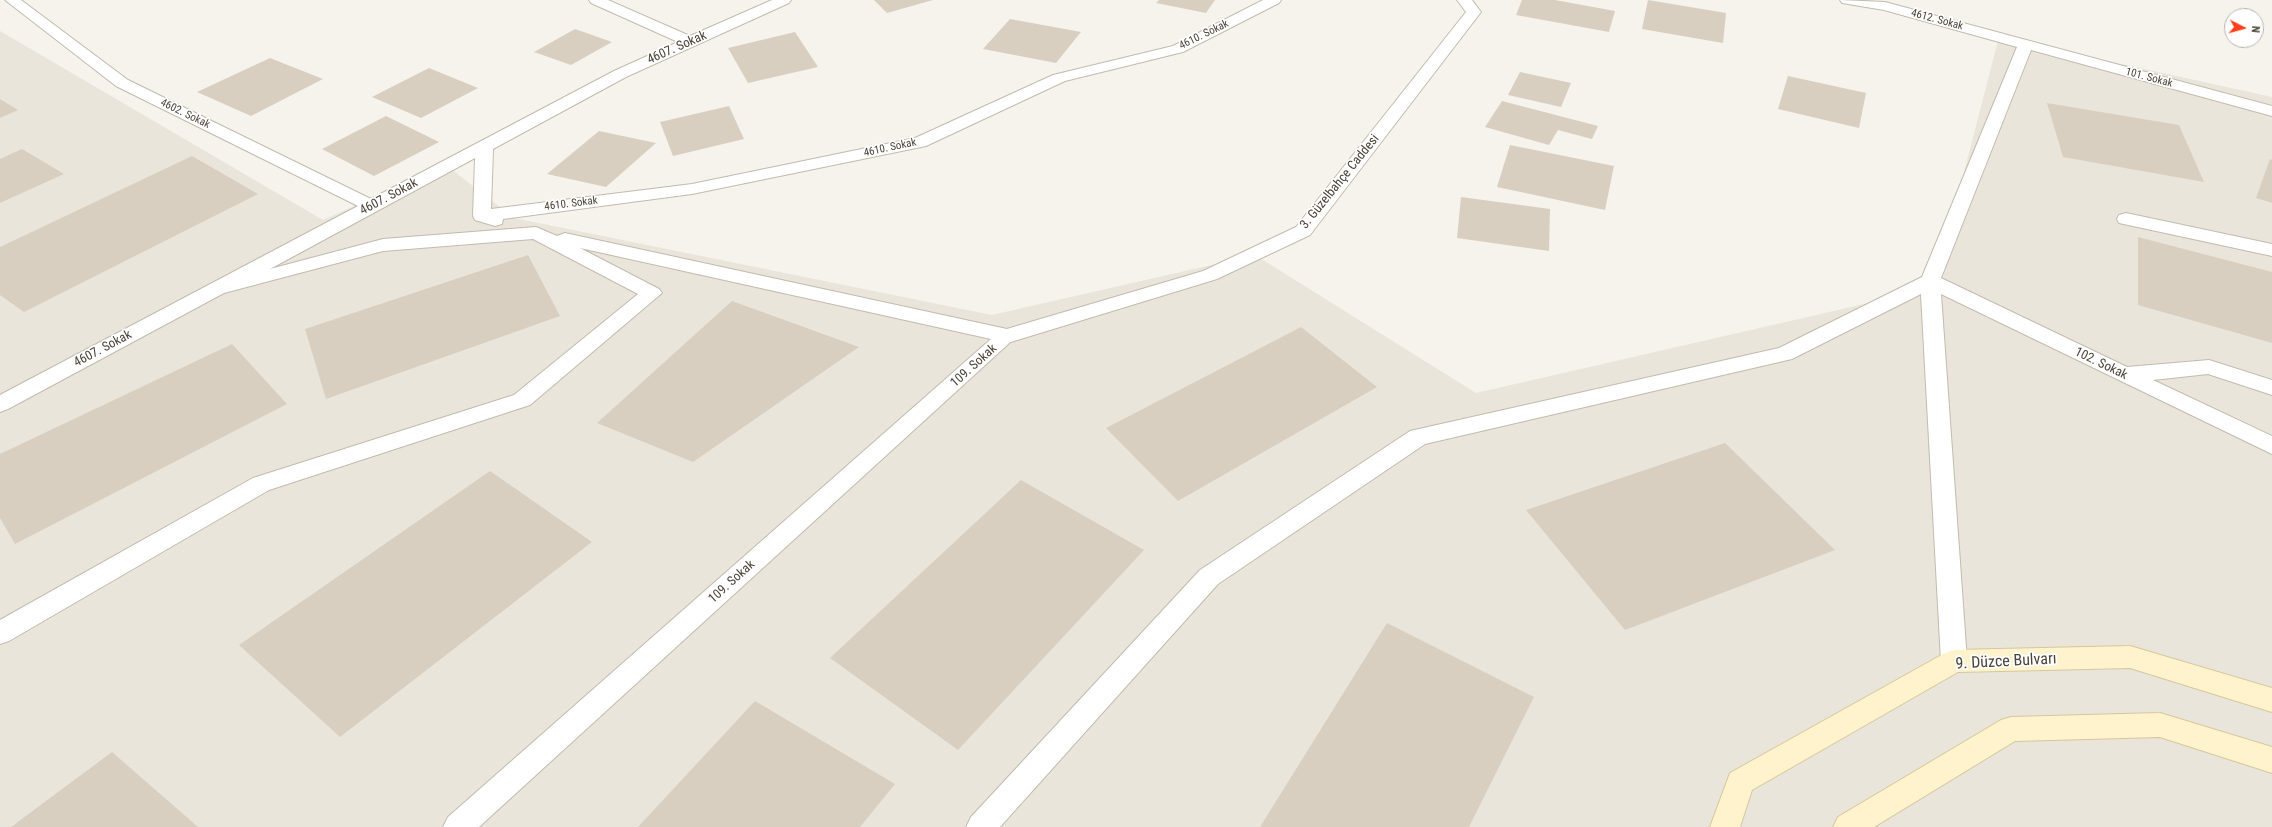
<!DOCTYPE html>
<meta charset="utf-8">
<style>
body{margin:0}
#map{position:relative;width:2272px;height:827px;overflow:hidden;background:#f6f3ec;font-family:"Roboto Condensed",sans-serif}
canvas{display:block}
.north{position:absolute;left:2224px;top:8px;width:40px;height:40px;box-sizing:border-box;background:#fff;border:1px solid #b7b4b0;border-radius:50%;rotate:96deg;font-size:11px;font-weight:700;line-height:16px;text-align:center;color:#4b4439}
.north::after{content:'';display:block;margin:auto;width:14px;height:18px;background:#fc3f1d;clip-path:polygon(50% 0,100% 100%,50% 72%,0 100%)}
</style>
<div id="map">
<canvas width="2272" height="827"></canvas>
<div class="north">N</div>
</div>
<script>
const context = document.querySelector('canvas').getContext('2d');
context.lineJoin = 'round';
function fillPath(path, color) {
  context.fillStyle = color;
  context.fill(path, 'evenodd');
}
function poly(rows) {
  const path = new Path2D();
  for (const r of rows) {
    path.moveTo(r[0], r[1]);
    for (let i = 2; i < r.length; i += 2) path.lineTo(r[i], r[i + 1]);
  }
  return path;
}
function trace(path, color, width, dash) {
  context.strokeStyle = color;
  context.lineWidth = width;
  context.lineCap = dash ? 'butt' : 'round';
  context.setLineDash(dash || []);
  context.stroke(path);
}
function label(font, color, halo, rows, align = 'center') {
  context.font = font + ' "Roboto Condensed",sans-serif';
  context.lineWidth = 3.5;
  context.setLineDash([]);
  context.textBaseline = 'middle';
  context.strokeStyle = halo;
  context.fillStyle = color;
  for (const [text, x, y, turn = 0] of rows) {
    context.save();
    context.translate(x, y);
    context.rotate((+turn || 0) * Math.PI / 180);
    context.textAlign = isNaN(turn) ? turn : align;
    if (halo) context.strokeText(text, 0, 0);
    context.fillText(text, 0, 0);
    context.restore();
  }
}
const residential = poly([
 [0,31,323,220,446,165,514,218,992,315,1255,255,1476,393,1934,288,1999,37,2272,97,2272,827,0,827]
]);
const building = poly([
 [874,0,933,0,887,13],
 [1159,0,1215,0,1206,13,1156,3],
 [1522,0,1555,0,1615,11,1609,32,1516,15],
 [1648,0,1726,13,1723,43,1642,29],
 [1010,19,1081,32,1056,63,983,49],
 [575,29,612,42,571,65,534,52],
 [795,32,818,67,748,83,728,48],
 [270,58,323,79,251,116,197,92],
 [429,68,478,88,421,118,372,97],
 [1520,72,1571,83,1561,107,1508,95],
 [1788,76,1866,93,1859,128,1778,109],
 [0,99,18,110,0,118],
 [1502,101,1598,126,1592,139,1558,130,1549,145,1485,127],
 [2047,103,2179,125,2204,182,2063,157],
 [729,106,744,139,673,156,660,122],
 [386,116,439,142,374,176,322,149],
 [599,131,656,143,606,187,547,174],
 [1510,145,1614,166,1605,210,1497,187],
 [22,149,64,174,0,203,0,159],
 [192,156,258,194,24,312,0,295,0,247],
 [2270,159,2272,160,2272,203,2256,198],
 [1461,197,1550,209,1549,251,1457,238],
 [2138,237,2272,272,2272,343,2138,305],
 [528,255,560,316,326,399,305,329],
 [732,301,859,347,693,462,597,423],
 [1301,327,1377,387,1178,501,1106,428],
 [232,344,287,404,15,544,0,518,0,454],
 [1725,443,1835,550,1625,630,1526,510],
 [490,471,592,542,340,737,239,645],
 [1021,480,1144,550,958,750,830,658],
 [1387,623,1534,697,1469,827,1260,827],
 [755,701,895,784,860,827,638,827],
 [112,752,198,827,11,827]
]);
const minor = poly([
 [5,0,21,0,128,80,371,199,614,71,678,42,591,3,589,0,608,0,690,36,772,0,791,0,789,3,626,77,493,149,491,209,692,184,915,138,1053,75,1173,46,1263,0,1281,0,1279,3,1183,52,1065,81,926,146,692,194,503,219,502,224,495,226,475,220,473,216,475,158,270,269,383,239,536,227,557,236,565,233,1007,329,1014,331,1017,336,479,827,443,827,448,817,991,339,580,248,659,289,662,293,530,405,269,490,9,641,0,644,0,620,253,478,514,395,638,294,533,239,383,251,224,293,8,409,0,412,0,395,358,206,116,86,5,0],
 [1840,0,1885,2,2272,106,2272,116,2031,50,1941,278,2127,367,2209,360,2272,380,2272,395,2208,374,2153,380,2272,436,2272,454,1941,294,1967,661,1963,669,1954,672,1945,669,1941,661,1921,294,1792,359,1425,444,1218,584,1000,827,966,827,971,817,1200,570,1410,431,1779,348,1922,277,2017,47,1884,10,1842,3,1840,0],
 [2126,213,2272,244,2272,256,2119,223,2117,219,2119,215,2126,213]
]);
const tertiary = poly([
 [1457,0,1472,0,1481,12,1310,235,1217,279,1014,341,1007,343,1000,341,997,336,1000,331,1203,271,1296,227,1466,12,1457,0]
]);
const secondary = poly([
 [2130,646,2272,688,2272,712,2130,668,1958,672,1752,790,1740,827,1710,827,1730,773,1945,653,1954,650,2130,646],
 [2160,713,2272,747,2272,773,2160,737,2015,741,1874,827,1833,827,1838,817,2001,720,2011,717,2160,713]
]);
const farStreetnames = [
 ["4612. Sokak",1937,20,15],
 ["4610. Sokak",1204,35,-26],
 ["101. Sokak",2149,78,15],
 ["4602. Sokak",185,114,26],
 ["4610. Sokak",890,148,-12],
 ["4610. Sokak",571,204,-7]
];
const streetNames = [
 ["4607. Sokak",677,48,-24],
 ["3. Güzelbahçe Caddesi",1340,182,-51],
 ["4607. Sokak",389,197,-28],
 ["4607. Sokak",103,349,-28],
 ["102. Sokak",2101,364,26],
 ["109. Sokak",974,366,-42],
 ["109. Sokak",732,582,-42]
];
const nearStreetnames = [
 ["9. Düzce Bulvarı",2006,662,-3]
];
fillPath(residential, '#eae5da');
fillPath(building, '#d8cfc1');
trace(minor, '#c2bbae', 2);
trace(tertiary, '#c2bbae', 2);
trace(secondary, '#d6c79b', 2);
fillPath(minor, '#fff');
fillPath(tertiary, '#fff');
fillPath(secondary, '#fff3cd');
label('11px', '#4b4439', '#fff', farStreetnames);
label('13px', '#4b4439', '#fff', streetNames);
label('16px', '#4b4439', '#fff', nearStreetnames);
</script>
